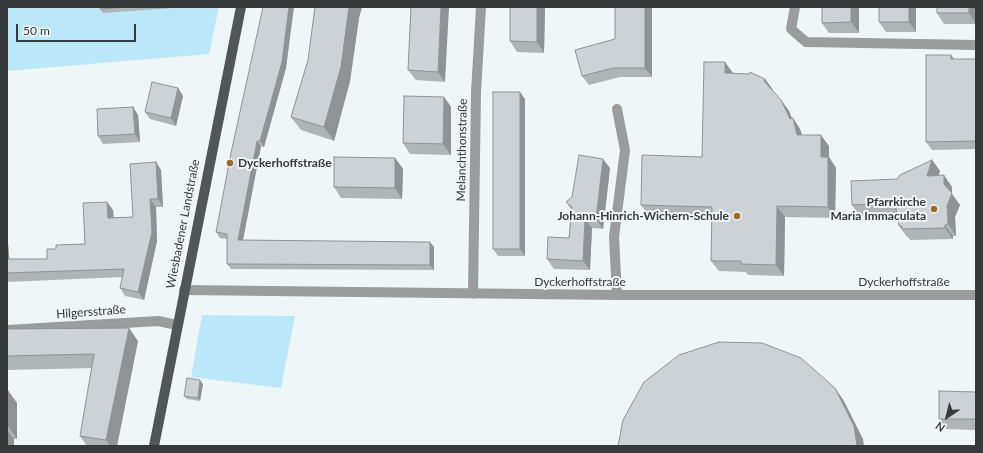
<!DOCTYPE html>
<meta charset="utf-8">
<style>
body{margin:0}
#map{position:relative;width:983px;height:453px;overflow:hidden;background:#eff6f8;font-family:Lato,sans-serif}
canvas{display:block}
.frame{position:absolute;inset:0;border:8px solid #373a3b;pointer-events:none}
.north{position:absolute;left:927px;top:397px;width:40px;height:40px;-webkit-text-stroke:3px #eff6f8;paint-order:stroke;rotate:215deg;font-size:11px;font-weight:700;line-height:16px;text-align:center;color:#373a3b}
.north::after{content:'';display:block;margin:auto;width:14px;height:18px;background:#373a3b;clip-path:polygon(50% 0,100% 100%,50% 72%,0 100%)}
.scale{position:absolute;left:16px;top:24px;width:120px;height:18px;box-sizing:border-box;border:2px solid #373a3b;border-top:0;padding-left:5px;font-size:12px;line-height:14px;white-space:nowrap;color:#373a3b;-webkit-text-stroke:3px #eff6f8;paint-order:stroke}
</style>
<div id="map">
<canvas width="983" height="453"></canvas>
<div class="frame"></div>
<div class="north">N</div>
<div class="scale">50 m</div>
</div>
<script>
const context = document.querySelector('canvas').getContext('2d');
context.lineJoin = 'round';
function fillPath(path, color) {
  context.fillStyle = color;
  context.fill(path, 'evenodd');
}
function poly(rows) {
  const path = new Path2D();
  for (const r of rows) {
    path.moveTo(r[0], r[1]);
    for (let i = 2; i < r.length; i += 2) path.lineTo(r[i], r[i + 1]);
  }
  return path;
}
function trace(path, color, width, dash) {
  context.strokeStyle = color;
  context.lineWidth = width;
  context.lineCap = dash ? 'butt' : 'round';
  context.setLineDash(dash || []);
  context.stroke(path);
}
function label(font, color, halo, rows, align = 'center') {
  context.font = font + ' Lato,sans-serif';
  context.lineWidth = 4;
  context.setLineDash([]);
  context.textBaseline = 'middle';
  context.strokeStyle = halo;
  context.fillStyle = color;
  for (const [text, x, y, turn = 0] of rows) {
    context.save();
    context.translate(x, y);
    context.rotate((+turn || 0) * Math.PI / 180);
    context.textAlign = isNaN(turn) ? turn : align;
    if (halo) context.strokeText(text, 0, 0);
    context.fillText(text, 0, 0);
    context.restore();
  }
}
const green = poly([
 [7,7,219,7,209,54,7,71],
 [202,315,295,316,281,388,191,377]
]);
const minor = poly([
 [795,7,791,29,806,42,976,45],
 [184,290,617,295,976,295],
 [473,294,476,92,481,7],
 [617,295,614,237,625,150,617,109],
 [7,330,158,321,177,325]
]);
const major = poly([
 [154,446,241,7]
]);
const wall = poly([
 [100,7,188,7,103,13,100,9],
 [315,7,362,7,359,18,350,81,334,141,301,130,291,117,308,60],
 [411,7,445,82,416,80,408,70],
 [545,7,544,53,517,52,510,41],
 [615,7,652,77,620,77,589,85,582,76,615,39],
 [859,7,859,33,829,33,822,23],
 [916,7,916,32,886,32,879,22],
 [976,7,976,24,944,24,937,13],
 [293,8,286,68,264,147,261,146,243,240,434,247,434,270,231,269,227,264,227,239,220,238,216,232],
 [951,55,954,59,976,59,976,149,932,150,926,142],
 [733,73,765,79,773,90,772,91,781,100,789,111,792,118,800,129,802,135,829,146,829,157,836,168,835,218,785,217,784,276,748,275,746,272,719,271,711,261,712,217,649,216,641,205,702,157],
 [178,88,183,96,176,126,150,119,145,112],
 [444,97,451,107,451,155,410,154,403,143],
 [525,99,525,256,498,256,493,249],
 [133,107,138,115,140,142,103,144,98,136],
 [395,158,403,169,402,199,341,198,334,187],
 [932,160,940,171,938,175,952,187,952,194,960,205,955,217,956,236,953,236,953,239,910,240,908,237,907,237,899,226,897,215,860,217,852,205,897,179],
 [156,162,161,170,163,207,156,207,157,241,144,300,125,296,120,288,122,277,7,282,7,241,8,243,9,259,47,259,56,249,85,244,107,202,113,210,114,217,133,217],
 [610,168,603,229,592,228,590,270,554,269,547,259,569,238,571,209,566,202],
 [7,329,138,341,117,446,87,446,80,436,92,368,7,370],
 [203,384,200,401,187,399,184,396],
 [7,389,17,403,17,439,14,439,7,446],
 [976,392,976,430,946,429,939,419]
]);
const shadedWall = poly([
 [289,7,294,7,286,68,264,147,260,141],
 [349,7,362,7,359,18,350,81,334,141,324,127],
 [441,7,449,7,445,82,438,72],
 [537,7,545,7,544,53,537,42],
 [645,7,652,7,652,77,645,68],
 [851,7,859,7,859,33,851,22],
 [909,7,916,7,916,32,909,22],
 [969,7,976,7,976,24,969,13],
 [951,55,956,62,951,59],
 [725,62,733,73,725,73],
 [765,79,773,90,772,92,764,81],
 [178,88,183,96,176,126,171,118],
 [520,92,525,99,525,256,520,249],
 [444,97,451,107,451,155,443,144],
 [781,100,789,111,793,121,793,118,800,129,805,145,797,135],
 [133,107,138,115,140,142,135,134],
 [821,135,829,146,829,157,836,168,835,218,828,207,821,157],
 [257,141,261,146,242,245,238,240],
 [395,158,403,169,402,199,395,188],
 [603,159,610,168,603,229,596,219],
 [932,160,940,171,935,187,927,176],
 [156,162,161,170,163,207,158,199],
 [944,175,952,187,952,194,960,205,955,217,956,236,948,224,947,206,944,184],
 [150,199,156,207,157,241,144,300,138,292],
 [107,202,113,210,114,226,108,218],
 [777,206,785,217,784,276,776,265],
 [585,219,592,228,590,270,583,261],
 [945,225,953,236,953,239,945,228],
 [7,241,8,243,10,267,7,263],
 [430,242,434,247,434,270,430,265],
 [129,328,138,341,117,446,110,446,106,440],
 [200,380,203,384,200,401,198,398],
 [835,388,844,401,863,439,864,446,857,446],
 [7,389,17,403,17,439,7,425],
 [7,430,14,439,14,446,7,446]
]);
const building = poly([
 [100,7,128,7,100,9,100,7],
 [263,7,289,7,282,62,260,141,257,141,238,240,430,242,430,265,227,264,227,234,216,232,231,153,263,7],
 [315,7,349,7,341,67,324,127,291,117,308,60,315,7],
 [411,7,441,7,438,72,408,70,411,7],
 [510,7,537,7,537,42,510,41,510,7],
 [615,7,645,7,645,68,613,68,582,76,575,50,615,39,615,7],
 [822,7,851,7,851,22,822,23,822,7],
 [879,7,909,7,909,22,879,22,879,7],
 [937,7,969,7,969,13,937,13,937,7],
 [926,55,951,55,951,59,976,59,976,141,926,142,926,55],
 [704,62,725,62,725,73,749,74,750,72,765,79,764,81,781,100,790,119,793,118,797,135,821,135,821,157,828,157,828,207,777,206,776,265,741,264,741,261,711,261,712,207,641,205,642,155,702,157,704,62],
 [152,82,178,88,171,118,145,112,152,82],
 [493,92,520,92,520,249,493,249,493,92],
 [404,96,444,97,443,144,403,143,404,96],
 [133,107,135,134,98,136,97,109,133,107],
 [579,155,603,159,596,219,585,219,583,261,547,259,548,237,569,238,572,207,566,202,572,197,579,155],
 [334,157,395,158,395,188,334,187,334,157],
 [932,160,927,176,944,175,944,184,952,193,947,206,948,224,945,225,945,228,902,229,902,226,899,226,895,203,852,205,851,181,897,179,900,175,932,160],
 [156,162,158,199,150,199,152,232,138,292,120,288,124,269,7,273,7,259,47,259,47,249,56,249,56,245,85,244,83,203,107,202,108,218,133,217,130,164,156,162],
 [129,328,106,440,80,436,94,354,7,356,7,329,129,328],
 [719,342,762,343,801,358,835,388,854,426,857,446,618,446,623,420,644,382,679,355,719,342],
 [187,378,200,380,198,398,184,396,187,378],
 [939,391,976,392,976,419,939,419,939,391]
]);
const markers = [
 [230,163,4,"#9d6b20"],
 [934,209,4,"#9d6b20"],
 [737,216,4,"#9d6b20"]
];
const streetNames = [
 ["Melanchthonstraße",462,150,-89],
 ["Wiesbadener Landstraße",183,224,-79],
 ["Dyckerhoffstraße",580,282],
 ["Dyckerhoffstraße",904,282],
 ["Hilgersstraße",91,312,-4]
];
const poiNames = [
 ["Dyckerhoffstraße",238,163,"left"],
 ["Pfarrkirche",926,202],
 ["Maria Immaculata",926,216],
 ["Johann-Hinrich-Wichern-Schule",729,216]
];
fillPath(green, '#bbe8f9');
trace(minor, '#9a9d9e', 10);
trace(major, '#515658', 10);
fillPath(wall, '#afb5b7');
fillPath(shadedWall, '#8f9395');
fillPath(building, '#ccd2d5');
trace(building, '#8f9395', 1);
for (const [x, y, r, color] of markers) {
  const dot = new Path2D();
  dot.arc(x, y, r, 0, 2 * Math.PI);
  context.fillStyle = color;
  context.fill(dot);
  trace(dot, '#eff6f8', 1.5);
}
label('12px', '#373a3b', '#eff6f8', streetNames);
label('bold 12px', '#373a3b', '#eff6f8', poiNames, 'right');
</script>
